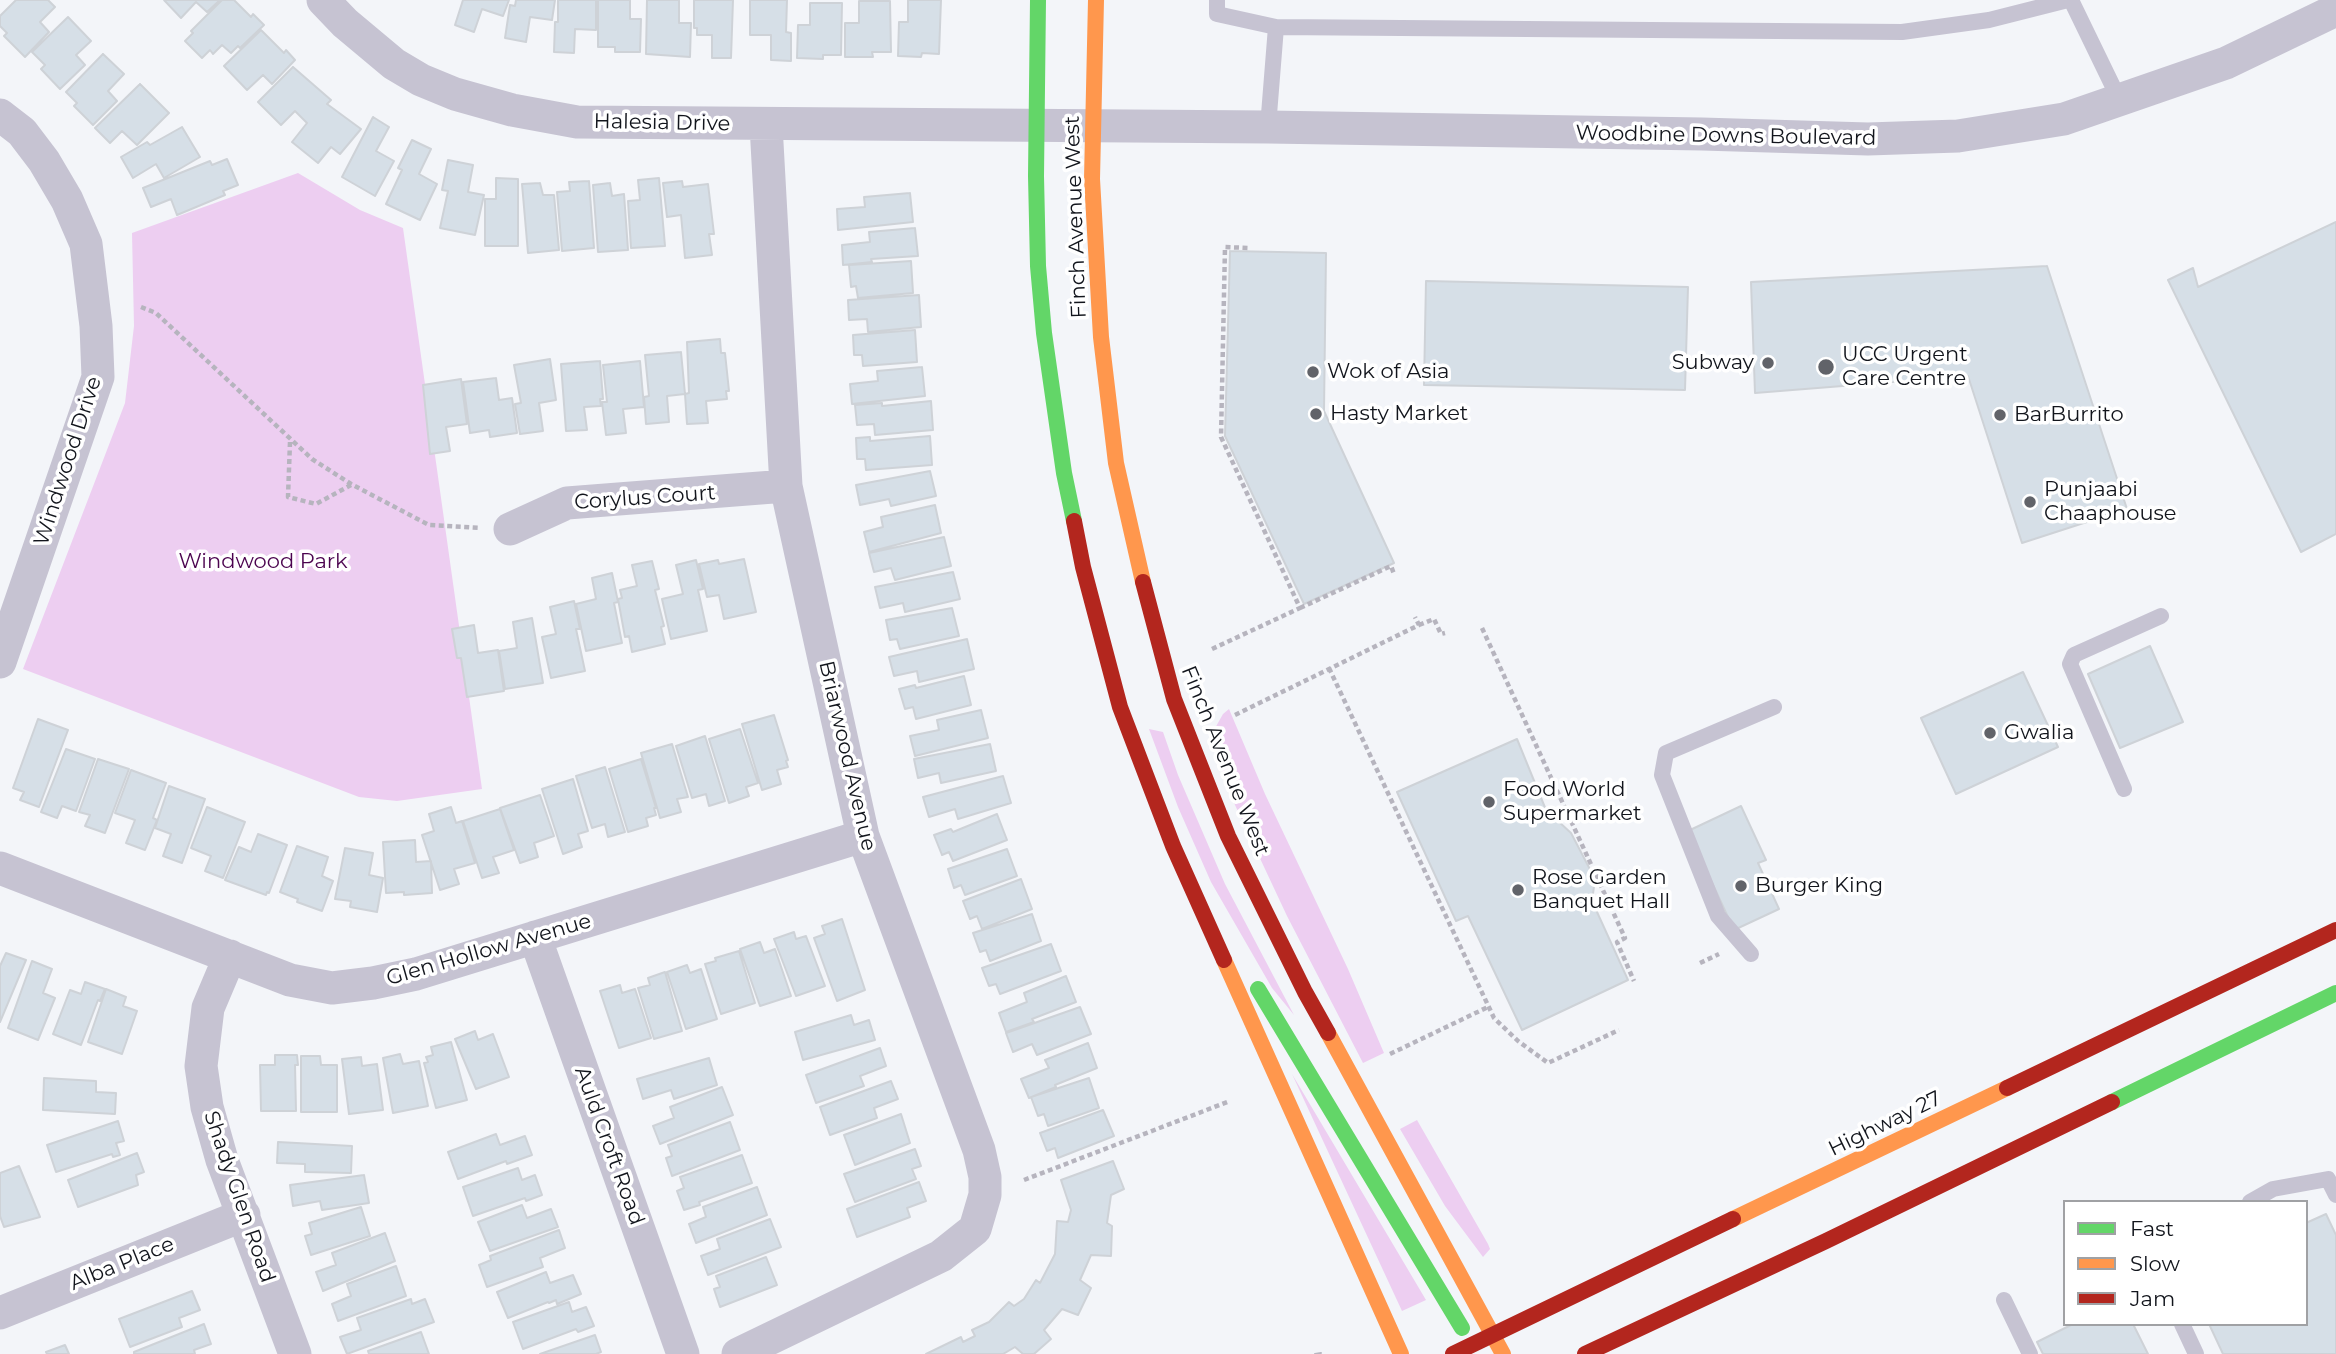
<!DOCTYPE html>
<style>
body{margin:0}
#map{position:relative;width:2336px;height:1354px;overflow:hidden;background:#f3f5f9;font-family:Montserrat,sans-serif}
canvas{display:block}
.legend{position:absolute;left:2063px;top:1200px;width:245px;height:126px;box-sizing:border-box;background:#fff;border:2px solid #a0a1a4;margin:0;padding:9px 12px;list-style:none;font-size:21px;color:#12151c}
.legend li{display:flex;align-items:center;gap:14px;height:35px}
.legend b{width:35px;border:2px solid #a0a1a4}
</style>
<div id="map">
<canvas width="2336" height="1354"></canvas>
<ul class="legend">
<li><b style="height:9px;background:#63d668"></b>Fast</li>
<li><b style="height:9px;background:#ff974d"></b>Slow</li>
<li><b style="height:9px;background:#b3261e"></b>Jam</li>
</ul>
</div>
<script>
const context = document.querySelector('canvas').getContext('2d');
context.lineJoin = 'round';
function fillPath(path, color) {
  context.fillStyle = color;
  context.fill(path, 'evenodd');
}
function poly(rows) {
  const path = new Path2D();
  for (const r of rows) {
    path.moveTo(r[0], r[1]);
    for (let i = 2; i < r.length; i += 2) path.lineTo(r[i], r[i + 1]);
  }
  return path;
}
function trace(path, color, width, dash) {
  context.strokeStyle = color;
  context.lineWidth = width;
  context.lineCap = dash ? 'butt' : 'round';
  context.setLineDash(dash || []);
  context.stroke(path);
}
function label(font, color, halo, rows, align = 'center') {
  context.font = font + ' Montserrat,sans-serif';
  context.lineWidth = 7;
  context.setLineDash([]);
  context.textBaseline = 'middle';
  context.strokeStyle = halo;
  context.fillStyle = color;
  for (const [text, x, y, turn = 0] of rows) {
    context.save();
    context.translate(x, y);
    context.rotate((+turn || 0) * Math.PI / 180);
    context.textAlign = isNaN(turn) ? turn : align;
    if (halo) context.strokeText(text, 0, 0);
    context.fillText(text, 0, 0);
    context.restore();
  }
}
const green = poly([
 [298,173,360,210,403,228,482,789,397,801,359,797,23,669,125,403,134,326,132,233],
 [1229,709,1265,794,1348,969,1384,1053,1363,1063,1287,916,1235,805,1212,745,1214,730,1223,714],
 [1149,729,1163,732,1178,775,1225,884,1294,1015,1272,988,1211,882,1178,807],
 [1292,1074,1426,1300,1402,1311],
 [1417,1120,1488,1244,1490,1249,1483,1257,1445,1206,1400,1129]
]);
const building = poly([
 [16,0,48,0,55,7,40,22,49,32,25,57,4,36,7,33,0,26,0,16,16,0],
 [164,0,220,0,207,12,196,2,181,18,164,0],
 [222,0,234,0,251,17,253,14,264,25,240,48,238,46,231,53,222,45,213,54,210,50,202,58,185,41,193,33,191,31,222,0],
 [463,0,509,0,503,16,482,9,474,32,455,25,463,0],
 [516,0,555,0,552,20,530,17,526,42,505,38,510,5,515,6,516,0],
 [558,0,596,0,596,30,575,29,574,53,554,52,555,22,558,22,558,0],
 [598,0,630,0,630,19,641,19,640,52,615,52,615,47,598,47,598,0],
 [647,0,679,0,679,23,691,23,690,57,646,54,647,0],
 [694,0,733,0,731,58,712,58,712,35,697,35,697,28,694,28,694,0],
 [750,0,787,0,786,32,791,33,791,61,771,60,771,35,750,35,750,0],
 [908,0,941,0,939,54,922,53,921,57,898,56,899,22,908,22,908,0],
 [859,1,890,1,891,52,872,52,873,57,845,57,845,23,859,23,859,1],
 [810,3,842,3,841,55,823,55,823,59,797,58,798,25,810,25,810,3],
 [68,17,91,41,76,55,85,65,60,89,41,69,45,65,32,52,68,17],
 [261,30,284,53,286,50,295,60,272,84,263,75,247,90,224,66,261,30],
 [103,54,124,74,108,91,117,101,93,125,74,106,77,103,66,92,103,54],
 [293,67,331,100,327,104,361,129,340,154,331,147,318,163,292,142,307,123,295,111,281,125,258,102,293,67],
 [140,84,169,113,137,145,122,131,110,143,95,128,140,84],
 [373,117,389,127,376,151,394,161,375,196,342,177,373,117],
 [182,127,200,157,164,178,156,164,133,178,121,157,147,142,150,145,182,127],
 [412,140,431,149,419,174,437,184,420,220,386,204,402,170,398,168,412,140],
 [227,159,238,185,223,191,225,195,177,215,171,199,151,207,143,188,210,161,212,165,227,159],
 [448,160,473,165,468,192,484,195,475,235,440,228,448,191,442,190,448,160],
 [496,178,518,179,518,246,485,246,485,199,496,199,496,178],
 [659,178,665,246,631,248,628,201,640,200,638,180,659,178],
 [589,181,594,248,562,251,557,192,570,191,569,182,589,181],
 [682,181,683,187,708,184,714,234,709,234,712,255,685,258,681,215,667,217,663,183,682,181],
 [540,183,543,195,554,195,559,250,528,253,522,184,540,183],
 [610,183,612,196,624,194,628,250,598,252,593,185,610,183],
 [910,193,913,222,838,230,837,209,865,207,864,197,910,193],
 [2336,222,2336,534,2301,552,2168,280,2193,268,2198,287,2336,222],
 [915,228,918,256,871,259,872,262,843,265,842,245,870,242,869,232,915,228],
 [1230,251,1326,253,1324,411,1394,563,1304,604,1225,436,1230,251],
 [911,261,913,293,858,298,856,286,851,287,849,265,911,261],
 [2047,266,2127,509,2022,543,1968,376,1755,393,1751,282,2047,266],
 [1426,281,1688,287,1685,390,1424,385,1426,281],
 [919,295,921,327,868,332,867,319,849,320,848,300,919,295],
 [915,330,917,362,863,366,862,355,854,355,853,335,915,330],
 [720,339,721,353,725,353,729,391,726,391,727,399,706,401,708,423,687,424,685,394,689,393,687,342,720,339],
 [681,352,685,394,667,396,669,422,646,424,644,397,649,396,645,355,681,352],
 [550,359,556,400,539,403,543,431,520,434,515,404,521,403,514,365,550,359],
 [600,361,603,399,600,399,601,406,584,407,587,430,566,431,561,364,600,361],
 [640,361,644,407,623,409,626,433,606,435,602,402,607,402,603,365,640,361],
 [922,367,925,396,852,404,850,384,878,381,877,371,922,367],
 [496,378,499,400,512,398,517,433,490,437,489,430,470,433,463,382,496,378],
 [461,379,467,424,446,427,450,451,430,454,423,385,461,379],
 [931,401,933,430,875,435,874,424,857,425,855,405,882,403,882,406,931,401],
 [930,436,932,465,866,470,865,459,857,459,856,438,870,437,870,441,930,436],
 [930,471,936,496,891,506,889,499,860,505,856,485,930,471],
 [935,505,941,533,869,552,864,532,883,527,881,517,935,505],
 [944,537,951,566,895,580,891,568,874,572,869,553,944,537],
 [744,559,756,612,724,619,719,595,707,597,699,564,718,560,719,564,744,559],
 [696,560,703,589,698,590,707,631,671,639,662,599,683,594,676,565,696,560],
 [652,561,659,589,655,590,664,626,661,627,665,644,632,652,629,636,625,637,618,599,622,598,620,590,637,586,632,565,652,561],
 [953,572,960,599,905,612,903,603,880,608,875,587,953,572],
 [612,573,618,602,614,603,622,643,586,651,576,604,596,599,592,578,612,573],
 [574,601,580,629,576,629,585,671,551,678,542,637,556,634,550,607,574,601],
 [952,608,959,636,900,649,897,639,890,640,886,620,952,608],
 [532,618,543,683,505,689,499,651,517,648,513,622,532,618],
 [474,625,478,653,498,650,504,691,467,697,461,658,457,658,452,629,474,625],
 [967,639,974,669,919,682,917,671,894,676,889,657,967,639],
 [2150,646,2183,722,2120,748,2088,674,2150,646],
 [2023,672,2058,747,1956,794,1921,718,2023,672],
 [964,676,971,705,916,719,913,707,905,709,899,689,915,685,916,688,964,676],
 [981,710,988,738,915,756,910,736,939,730,937,720,981,710],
 [774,715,788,760,786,761,788,767,777,770,781,784,762,790,742,724,774,715],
 [38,719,68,730,39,807,20,800,24,792,13,788,38,719],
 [740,729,758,783,746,787,749,796,729,803,709,739,740,729],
 [705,736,725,801,709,806,706,794,692,798,676,746,705,736],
 [1517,739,1546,810,1571,833,1595,879,1592,901,1628,980,1522,1030,1468,916,1456,921,1397,792,1517,739],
 [672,744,688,797,677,799,681,812,660,818,641,753,672,744],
 [990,744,996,771,941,783,939,773,918,778,914,759,990,744],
 [66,749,95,759,76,811,62,806,57,818,41,812,66,749],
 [98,759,129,769,105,833,85,826,90,815,79,812,98,759],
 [641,759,656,808,654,808,656,815,646,818,648,826,628,832,609,769,641,759],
 [605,767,625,832,608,837,605,824,592,828,576,776,605,767],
 [131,770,166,783,153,818,157,820,145,850,126,843,135,820,115,813,131,770],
 [1003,776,1011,803,958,819,955,809,929,817,923,797,1003,776],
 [573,779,588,831,578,834,582,847,563,854,542,789,573,779],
 [169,786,205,799,182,863,163,856,171,834,155,828,169,786],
 [540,795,554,836,534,843,538,857,520,863,500,808,540,795],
 [1741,806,1766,860,1758,863,1779,909,1734,930,1688,831,1741,806],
 [207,807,245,822,223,878,205,871,211,856,191,848,207,807],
 [451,807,456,823,462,821,475,863,454,869,459,884,440,890,422,835,434,831,429,814,451,807],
 [500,809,514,850,493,857,499,873,482,878,463,821,500,809],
 [997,814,1007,840,953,861,949,852,942,855,934,835,951,829,953,832,997,814],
 [258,834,287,845,269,893,267,892,266,895,225,880,239,847,251,852,258,834],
 [415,840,416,862,431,861,432,893,404,895,404,892,386,893,383,842,415,840],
 [297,846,328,857,322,876,333,881,322,911,297,902,298,899,280,892,297,846],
 [345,848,373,853,369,875,383,878,377,912,350,907,351,901,335,899,345,848],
 [1007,849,1017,876,965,895,961,885,954,888,948,869,1007,849],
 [1021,879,1032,909,982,929,977,916,970,919,963,901,1021,879],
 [1032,914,1041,941,990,961,986,950,980,952,973,933,1032,914],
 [842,919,865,990,837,1001,814,938,825,934,822,926,842,919],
 [794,932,796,939,806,936,825,986,796,996,774,939,794,932],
 [760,942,764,953,775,949,791,996,760,1006,740,949,760,942],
 [1051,944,1061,971,1000,994,996,984,989,986,982,968,1051,944],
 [739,951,755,1003,721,1014,705,964,716,961,715,958,739,951],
 [6,953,26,960,0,1022,0,966,6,953],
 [32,961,52,969,43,993,55,998,38,1040,8,1028,32,961],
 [687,965,690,973,701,969,717,1019,686,1029,667,972,687,965],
 [665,972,682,1031,654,1039,638,988,650,985,648,978,665,972],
 [1066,976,1076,1002,1032,1019,1034,1022,1006,1032,999,1013,1027,1002,1024,993,1066,976],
 [85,982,105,989,100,1001,98,1000,81,1045,53,1034,70,990,81,994,85,982],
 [620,985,622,993,635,989,651,1038,619,1048,600,991,620,985],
 [106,989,126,997,123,1006,137,1011,122,1054,88,1042,106,989],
 [1080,1007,1091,1034,1037,1055,1032,1044,1013,1052,1006,1033,1080,1007],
 [851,1015,854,1025,869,1020,875,1040,803,1060,795,1032,851,1015],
 [475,1031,478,1040,493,1034,509,1077,476,1089,455,1039,475,1031],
 [451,1042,467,1100,436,1108,424,1063,428,1062,426,1057,433,1055,431,1047,451,1042],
 [1088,1043,1097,1068,1055,1085,1056,1087,1029,1098,1021,1079,1049,1068,1045,1060,1088,1043],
 [880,1048,886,1066,860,1076,864,1086,816,1103,806,1075,880,1048],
 [400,1054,403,1064,419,1061,428,1106,393,1113,383,1058,400,1054],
 [275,1055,297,1055,298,1065,295,1065,296,1111,261,1111,260,1065,275,1065,275,1055],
 [301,1056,320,1056,321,1065,337,1065,337,1112,301,1112,301,1056],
 [361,1057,362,1066,377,1064,383,1110,349,1114,342,1059,361,1057],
 [709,1058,717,1085,674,1099,671,1090,643,1099,637,1079,709,1058],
 [44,1078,96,1081,96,1092,116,1093,115,1114,43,1110,44,1078],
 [1089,1078,1099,1108,1048,1126,1044,1114,1038,1116,1031,1097,1089,1078],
 [891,1081,898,1099,874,1108,877,1118,830,1135,820,1107,891,1081],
 [722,1087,733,1115,660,1144,653,1126,674,1118,670,1107,722,1087],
 [1103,1110,1114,1136,1058,1158,1055,1148,1047,1151,1040,1133,1103,1110],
 [901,1114,910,1143,855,1165,844,1135,901,1114],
 [118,1121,124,1141,116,1143,120,1155,113,1157,112,1154,56,1172,47,1145,118,1121],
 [730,1122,740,1150,672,1176,666,1158,672,1156,668,1145,730,1122],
 [496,1134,500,1145,525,1136,532,1155,507,1164,506,1161,458,1179,448,1152,496,1134],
 [278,1142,352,1146,351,1173,305,1172,305,1164,277,1163,278,1142],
 [915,1149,921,1166,912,1169,916,1179,855,1202,844,1174,915,1149],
 [137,1153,144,1172,136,1175,138,1185,78,1207,68,1180,137,1153],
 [742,1155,752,1183,699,1202,700,1205,684,1210,677,1191,684,1188,680,1177,742,1155],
 [1113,1161,1124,1189,1111,1195,1107,1223,1112,1226,1111,1256,1091,1255,1080,1280,1091,1288,1078,1315,1062,1309,1044,1330,1051,1339,1034,1354,1023,1354,1015,1347,1003,1354,926,1354,961,1337,963,1342,975,1336,972,1330,989,1322,1009,1302,1014,1306,1024,1299,1036,1280,1040,1283,1055,1254,1057,1221,1068,1222,1071,1210,1061,1180,1113,1161],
 [19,1166,40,1217,4,1227,0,1216,0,1173,19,1166],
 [518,1168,522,1180,535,1175,542,1195,526,1201,525,1198,473,1216,463,1187,518,1168],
 [364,1175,369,1203,322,1210,320,1201,293,1206,290,1185,364,1175],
 [919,1182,926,1201,907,1208,910,1217,857,1237,847,1209,919,1182],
 [757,1187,767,1215,696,1243,689,1224,706,1217,703,1207,757,1187],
 [522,1205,527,1218,551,1209,558,1227,490,1251,478,1222,522,1205],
 [361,1207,370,1236,311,1255,305,1236,312,1234,309,1223,361,1207],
 [2326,1214,2336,1235,2336,1354,2223,1354,2209,1324,2306,1324,2306,1223,2326,1214],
 [770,1219,781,1247,708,1275,701,1256,720,1249,717,1239,770,1219],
 [559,1230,565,1248,540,1258,543,1267,487,1287,479,1265,491,1260,490,1256,559,1230],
 [385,1233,395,1261,323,1291,316,1272,336,1265,332,1253,385,1233],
 [766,1257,777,1285,720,1307,714,1289,720,1287,716,1276,766,1257],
 [396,1266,406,1296,338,1321,332,1304,351,1296,347,1284,396,1266],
 [546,1272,550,1283,573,1275,581,1294,557,1304,556,1300,549,1303,548,1302,508,1318,497,1292,546,1272],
 [192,1291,200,1310,179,1318,182,1327,130,1347,119,1319,192,1291],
 [411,1299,412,1304,425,1299,434,1322,347,1354,340,1337,361,1330,357,1318,411,1299],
 [569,1302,572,1312,586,1307,594,1326,578,1332,576,1329,523,1349,513,1322,569,1302],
 [204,1324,211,1344,194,1350,195,1354,134,1354,134,1352,204,1324],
 [2073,1324,2133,1324,2148,1354,2043,1354,2037,1342,2073,1324],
 [421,1332,429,1354,369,1354,368,1351,421,1332],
 [595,1335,601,1352,596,1354,540,1354,595,1335],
 [65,1345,69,1354,47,1354,46,1352,65,1345]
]);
const path = poly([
 [141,307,156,313,312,459,351,484,429,525,481,528],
 [290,442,288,497,316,504,351,485],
 [1300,608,1391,566,1394,574],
 [1419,625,1434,619,1441,634,1445,633],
 [1482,628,1625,938,1617,942,1634,981],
 [1212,649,1300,608,1221,437,1225,247,1248,248],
 [1329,668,1494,1018,1518,1041,1548,1063,1619,1030],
 [1235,715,1419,625,1415,617],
 [1700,963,1719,954],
 [1390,1054,1488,1007],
 [1024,1180,1230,1101]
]);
const lane = poly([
 [1217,0,1217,14,1276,27,1902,32,1989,20,2068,0],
 [2071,0,2119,99],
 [1268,127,1276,27],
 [2124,789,2070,664,2074,655,2161,616],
 [1751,954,1718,916,1662,775,1666,753,1774,707],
 [2250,1202,2273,1189,2328,1179,2336,1195],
 [2004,1300,2030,1354],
 [2182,1324,2196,1354]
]);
const street = poly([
 [323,0,345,23,394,64,421,80,455,94,512,110,577,122,1268,127,1702,134,1868,139,1958,136,2064,119,2226,63,2336,10],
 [0,115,22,132,44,161,67,200,86,244,96,326,98,377,0,662],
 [510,529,567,503,786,486],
 [0,868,290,980,332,988,373,983,416,974,863,836],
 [535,937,683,1354],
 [230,956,208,1008,201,1066,207,1107,222,1160,295,1354],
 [0,1313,244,1215],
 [738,1354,941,1256,975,1229,985,1195,985,1177,979,1150,863,836,786,486,766,125]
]);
const fast = poly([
 [1038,0,1036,176,1038,266,1044,333,1064,473,1074,521],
 [1258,989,1462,1328],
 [2112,1102,2336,993]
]);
const slow = poly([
 [1096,0,1092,179,1101,337,1116,463,1143,582],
 [1224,960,1401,1354],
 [1328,1033,1503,1354],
 [1733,1219,2007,1088]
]);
const jam = poly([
 [1074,521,1083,567,1120,707,1173,846,1224,960],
 [1143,582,1174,699,1228,836,1305,992,1328,1033],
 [2007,1088,2336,930],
 [1453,1354,1733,1219],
 [1585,1354,1826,1241,2112,1102]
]);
const tram = poly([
 [1315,1354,1321,1353]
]);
const markers = [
 [1768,363,7,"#616369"],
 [1826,367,9,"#616369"],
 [1313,372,7,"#616369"],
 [1316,414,7,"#616369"],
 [2000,415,7,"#616369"],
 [2030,502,7,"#616369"],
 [1990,733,7,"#616369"],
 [1489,802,7,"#616369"],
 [1741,886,7,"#616369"],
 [1518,890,7,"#616369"]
];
const streetNames = [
 ["Halesia Drive",662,123,1],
 ["Woodbine Downs Boulevard",1726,136,1],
 ["Finch Avenue West",1076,217,-92],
 ["Windwood Drive",68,461,-72],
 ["Corylus Court",645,498,-4],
 ["Briarwood Avenue",847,756,77],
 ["Finch Avenue West",1225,761,68],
 ["Glen Hollow Avenue",489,950,-16],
 ["Highway 27",1885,1124,-26],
 ["Auld Croft Road",609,1146,70],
 ["Shady Glen Road",239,1197,71],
 ["Alba Place",122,1264,-22]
];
const poiNames = [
 ["UCC Urgent",1842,355],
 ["Care Centre",1842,379],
 ["Subway",1754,363,"right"],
 ["Wok of Asia",1327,372],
 ["Hasty Market",1330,414],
 ["BarBurrito",2014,415],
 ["Punjaabi",2044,490],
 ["Chaaphouse",2044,514],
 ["Gwalia",2004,733],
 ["Food World",1503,790],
 ["Supermarket",1503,814],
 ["Rose Garden",1532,878],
 ["Banquet Hall",1532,902],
 ["Burger King",1755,886]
];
const parkNames = [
 ["Windwood Park",263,562]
];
fillPath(green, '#edcef1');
fillPath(building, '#d6dfe7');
trace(building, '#ced2d7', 2);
trace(path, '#b6b4be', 4.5, [5, 3.5]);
trace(lane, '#c6c3d2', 16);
trace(street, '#c6c3d2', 33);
trace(fast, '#63d668', 16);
trace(slow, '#ff974d', 16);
trace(jam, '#b3261e', 16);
trace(tram, '#b8b7c1', 2);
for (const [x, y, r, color] of markers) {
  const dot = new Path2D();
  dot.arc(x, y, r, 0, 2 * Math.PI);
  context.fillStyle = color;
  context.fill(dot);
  trace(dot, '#fff', 2.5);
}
label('21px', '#12151c', '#fff', streetNames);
label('21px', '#12151c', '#fff', poiNames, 'left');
label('21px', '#4b034f', '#fff', parkNames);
</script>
